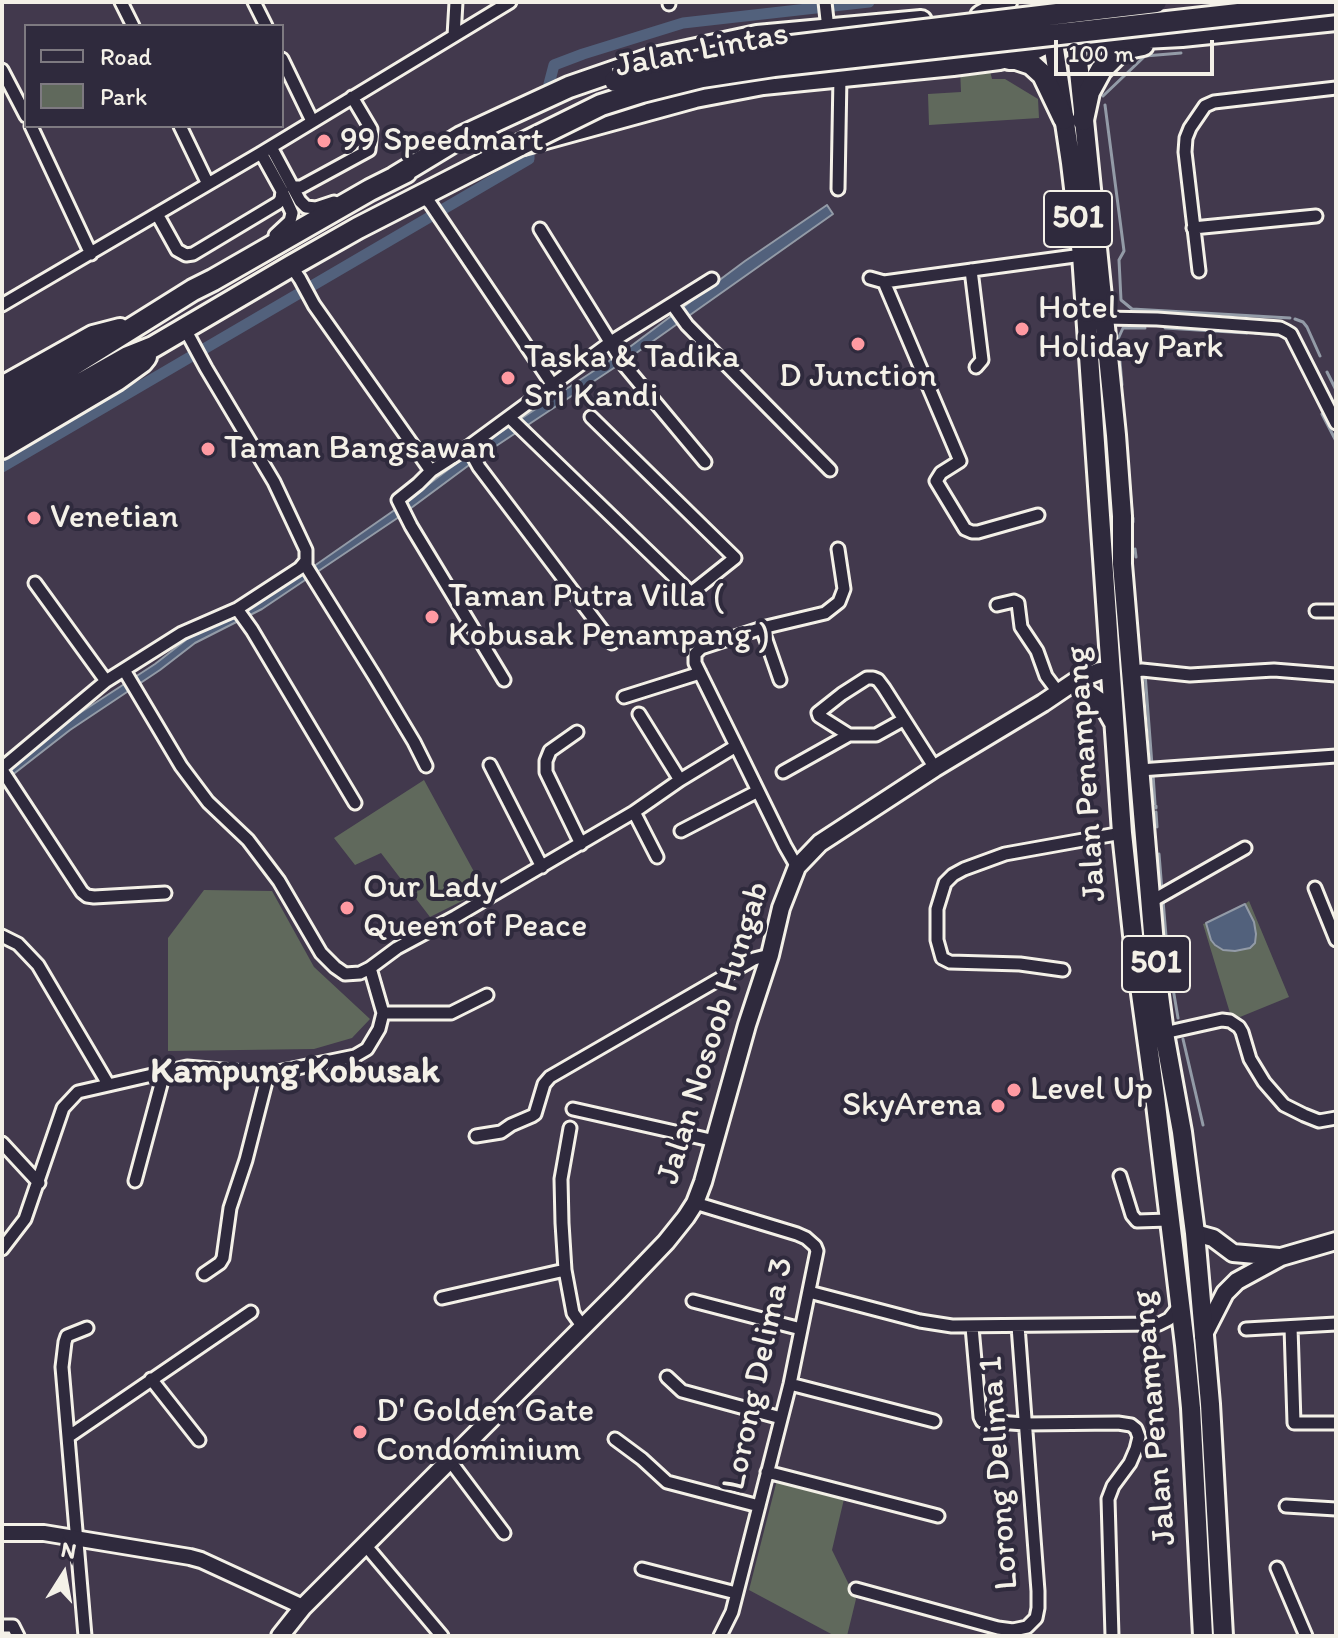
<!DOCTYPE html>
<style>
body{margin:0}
#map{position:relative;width:1338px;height:1638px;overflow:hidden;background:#42394d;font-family:Itim,sans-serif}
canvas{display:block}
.frame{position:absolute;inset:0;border:4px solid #f4f1e8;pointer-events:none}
.legend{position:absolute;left:24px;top:24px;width:260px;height:104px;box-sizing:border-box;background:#2f2a3d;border:2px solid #7e7a81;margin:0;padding:10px 14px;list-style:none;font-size:24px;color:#f4f1e8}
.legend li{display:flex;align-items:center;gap:16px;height:40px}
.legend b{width:40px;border:2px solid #7e7a81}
.north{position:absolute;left:24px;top:1534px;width:80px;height:80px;-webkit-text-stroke:6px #2f2a3d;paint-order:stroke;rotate:11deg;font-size:22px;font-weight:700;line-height:32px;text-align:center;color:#f4f1e8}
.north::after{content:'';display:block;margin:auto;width:28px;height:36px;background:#f4f1e8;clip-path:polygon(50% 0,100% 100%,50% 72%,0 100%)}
.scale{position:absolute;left:1054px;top:40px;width:160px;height:36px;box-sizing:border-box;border:4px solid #f4f1e8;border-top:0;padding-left:10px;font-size:24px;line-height:28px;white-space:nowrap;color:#f4f1e8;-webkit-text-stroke:6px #2f2a3d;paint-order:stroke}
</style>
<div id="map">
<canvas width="1338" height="1638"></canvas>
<div class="frame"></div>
<ul class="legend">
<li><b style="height:10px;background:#2f2a3d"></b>Road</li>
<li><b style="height:22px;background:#60695c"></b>Park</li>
</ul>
<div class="north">N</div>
<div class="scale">100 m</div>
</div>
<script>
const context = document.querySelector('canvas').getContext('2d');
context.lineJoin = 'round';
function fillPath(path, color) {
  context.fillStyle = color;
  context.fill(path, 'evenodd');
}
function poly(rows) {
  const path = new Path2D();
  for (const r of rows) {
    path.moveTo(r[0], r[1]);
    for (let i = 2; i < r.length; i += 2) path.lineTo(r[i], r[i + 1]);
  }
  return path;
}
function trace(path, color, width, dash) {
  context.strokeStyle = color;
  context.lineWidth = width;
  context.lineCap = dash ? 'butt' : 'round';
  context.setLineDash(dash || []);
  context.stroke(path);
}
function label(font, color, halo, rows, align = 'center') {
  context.font = font + ' Itim,sans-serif';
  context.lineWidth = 8;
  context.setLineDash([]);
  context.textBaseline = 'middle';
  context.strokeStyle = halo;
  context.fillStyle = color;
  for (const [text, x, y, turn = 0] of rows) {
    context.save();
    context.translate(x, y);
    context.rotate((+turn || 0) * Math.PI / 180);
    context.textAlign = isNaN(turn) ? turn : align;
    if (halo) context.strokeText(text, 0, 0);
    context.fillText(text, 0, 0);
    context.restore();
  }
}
const green = poly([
 [989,67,992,79,1005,79,1038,99,1039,118,929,125,928,94,961,92,960,68],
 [424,780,484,890,430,917,381,853,355,865,334,838],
 [204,890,272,891,314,967,370,1019,352,1038,314,1049,168,1051,168,938],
 [1249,901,1289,997,1240,1017,1230,1013,1203,924,1206,923,1211,940,1253,922,1245,904],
 [777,1480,844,1499,832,1550,856,1599,847,1636,835,1636,749,1590]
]);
const water = poly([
 [827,205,833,214,632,356,484,454,399,517,262,609,195,643,160,670,70,730,2,783,2,772,69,720,155,664,191,636,258,602,307,571,396,509,478,447,627,349,745,261,827,205],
 [1245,904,1254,922,1256,934,1255,943,1250,948,1235,951,1223,950,1215,945,1211,940,1206,923,1245,904]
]);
const stream = poly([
 [1145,56,1181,53],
 [1103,96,1145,56,1145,51],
 [1105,105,1124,251,1119,260,1121,300,1132,309,1290,318],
 [1295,319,1303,322,1307,327,1320,356],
 [1165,328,1247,333],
 [1255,333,1285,336],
 [1327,372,1336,390],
 [1305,374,1312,389],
 [1122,385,1118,339,1123,328,1145,328],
 [1322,414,1336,441],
 [1129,478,1132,512],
 [1133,518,1133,522],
 [1135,549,1136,557],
 [1145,673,1152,765],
 [1153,774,1155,804],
 [1156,806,1156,808],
 [1156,812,1157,827],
 [1159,854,1162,891],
 [1163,900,1166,936],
 [1167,953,1178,1018],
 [1183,1039,1203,1125]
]);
const canal = poly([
 [549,84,554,65,583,54,683,23,869,2],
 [2,467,529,159,529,154]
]);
const minor = poly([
 [121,2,133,26],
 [254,2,266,26],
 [669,2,669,4],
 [825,2,828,29],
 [454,36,456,2],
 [282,59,312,121],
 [2,70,26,116],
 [31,126,91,254],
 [180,126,208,184],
 [271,147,300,201,306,207,316,208,334,202],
 [261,153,282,191,292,213,290,221,275,235],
 [292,187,301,187,369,150,371,129,352,97],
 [838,189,840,76],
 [423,196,430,203,552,384],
 [157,214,177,250,186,255,193,254,278,203,281,199,282,191],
 [1193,228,1316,216],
 [540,229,625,366,705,462],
 [291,266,300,279,314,305,431,471,468,447,611,342,712,279],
 [971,270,982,360,976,367],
 [1199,271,1185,152,1186,138,1190,128,1205,106,1214,102,1336,88],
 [870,278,884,282,1082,255],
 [884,282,960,461,941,473,936,481,965,529,972,532,978,532,1038,515],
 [672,304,687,325,830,470],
 [2,305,261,153,510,2],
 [1103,318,1157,319,1280,328,1286,331,1291,334,1336,423],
 [185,329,206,368,274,482,306,550,306,566,375,677,414,742,426,766],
 [509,417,691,593,735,558,591,417],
 [468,447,479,467,612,643],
 [431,471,418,484,398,500,411,526,504,680],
 [35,583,106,681,182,633,237,609,300,568,305,562],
 [997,605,1014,601,1018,603,1021,627,1037,651,1046,676,1058,692],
 [237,609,252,630,355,803],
 [1316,611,1336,611],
 [762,628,780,680],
 [124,670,181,766,208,802,248,840,279,881,321,953,335,967,345,974,360,973,370,968,397,948,455,917,634,812,680,780,736,746,785,846,797,867],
 [1132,676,1137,671,1142,670,1190,675,1274,670,1336,675],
 [624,697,700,673],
 [639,714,680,780],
 [577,732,550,751,546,761,546,772,581,844],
 [849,735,819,716,818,713,842,694,867,678,873,678,878,680,884,688,935,768],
 [736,746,695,663,695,654,701,648,762,628,825,613,839,602,844,589,838,549],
 [490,765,542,867],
 [2,768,106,681],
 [2,770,82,892,87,896,94,897,165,893],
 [1140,770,1336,756],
 [783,772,849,735,876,735,903,720],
 [634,812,657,857],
 [681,831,758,791],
 [1315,888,1336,940],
 [1150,902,1245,848],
 [2,936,18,944,38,965,108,1084],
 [1063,970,1020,964,950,962,942,958,937,940,937,909,945,883,953,875,964,869,1005,854,1122,833],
 [383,1013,451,1013,487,995],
 [1164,1033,1222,1020,1230,1021,1239,1027,1242,1032,1250,1059,1264,1082,1284,1105,1304,1115,1319,1121,1336,1118],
 [573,1109,715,1141],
 [570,1128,561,1179,562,1223,565,1270,573,1313,583,1327],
 [476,1136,501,1132,511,1125,532,1116,535,1114,544,1084,550,1077,754,959,770,955],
 [2,1143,39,1183],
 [1120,1176,1132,1215,1137,1221,1169,1220],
 [135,1181,164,1073],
 [695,1203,797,1234,806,1238,815,1246,817,1251,790,1384,732,1612,720,1636],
 [2,1249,25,1219,63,1108,78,1092,187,1067,268,1074,355,1056,367,1049,379,1029,383,1013,370,968],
 [204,1274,220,1263,223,1258,230,1208,246,1160,268,1074],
 [809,1292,920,1321,952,1326,1159,1324,1169,1319,1180,1305],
 [442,1298,565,1270],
 [693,1301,801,1329],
 [972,1327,980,1417,982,1421,1025,1424,1118,1423,1131,1425,1136,1429,1139,1437,1136,1449,1130,1463,1113,1486,1108,1499,1112,1636],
 [1291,1327,1294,1423,1336,1423],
 [1246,1329,1336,1324],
 [667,1377,682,1391,781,1418],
 [151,1379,199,1440],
 [790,1384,934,1421],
 [68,1437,251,1312],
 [615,1439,642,1459,667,1482,759,1506],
 [450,1461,504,1533],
 [767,1472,938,1516],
 [1286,1506,1336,1509],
 [366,1546,442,1636],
 [1277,1568,1306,1636],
 [642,1569,736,1593],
 [856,1589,998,1628,1013,1630,1027,1627,1036,1618,1038,1608,1038,1591,1018,1326],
 [2,1626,13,1626,18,1636],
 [85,1636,62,1367,65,1342,67,1336,87,1328]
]);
const tertiary = poly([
 [2,1533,44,1533,190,1557,201,1560,303,1607]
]);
const secondary = poly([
 [1195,1233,1213,1238,1233,1253,1279,1257],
 [1203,1336,1225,1293,1237,1281,1281,1257,1336,1241],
 [280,1636,303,1607,619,1291,666,1242,686,1217,695,1203,703,1182,747,1025,770,955,781,908,797,867,820,843,935,768,1043,703,1077,680,1100,671,1111,671]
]);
const primary = poly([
 [1047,2,1071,163,1082,255,1122,833,1133,935,1155,1096,1185,1345,1191,1408,1203,1636],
 [1072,2,1116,435,1122,516,1122,564,1157,980,1164,1033,1182,1132,1195,1233,1210,1404,1223,1636],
 [1084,691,1104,705,1113,721]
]);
const trunk = poly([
 [981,16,1006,2],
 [1009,59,1016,59,1031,64,1043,75,1064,119],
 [1083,120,1089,92,1101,70,1117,54,1128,48,1143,45],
 [395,177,461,137,504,117,569,87,650,59,757,36,921,21],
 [2,387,93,336,120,329],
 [2,407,49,380,193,290,213,280,370,190,406,172],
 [2,428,128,357,153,347,291,266,358,228,520,145,695,97,763,84,953,65,999,59,1028,52,1052,40,1075,37,1105,40,1182,36,1336,20],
 [2,448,117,380,142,362,146,357]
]);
const trunkBridge = poly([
 [615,81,717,57,775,48,1156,2],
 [520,145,601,105,642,92,702,77,774,66,1336,3]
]);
const markers = [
 [324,141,8,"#ff9aa2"],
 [1022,329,8,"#ff9aa2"],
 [858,344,8,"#ff9aa2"],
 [508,378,8,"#ff9aa2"],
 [208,449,8,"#ff9aa2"],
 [34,518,8,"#ff9aa2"],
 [432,617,8,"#ff9aa2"],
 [347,908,8,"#ff9aa2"],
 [1014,1090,8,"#ff9aa2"],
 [998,1106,8,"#ff9aa2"],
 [360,1432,8,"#ff9aa2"]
];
const shields = [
 [1078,219,68],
 [1156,964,68]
];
const shieldNames = [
 ["501",1078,219],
 ["501",1156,964]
];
const streetNames = [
 ["Jalan Lintas",702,51,-11],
 ["Jalan Penampang",1087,774,-94],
 ["Jalan Nosoob Hungab",714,1033,-73],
 ["Lorong Delima 3",759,1374,-78],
 ["Jalan Penampang",1155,1418,-95],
 ["Lorong Delima 1",1000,1473,-94]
];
const poiNames = [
 ["99 Speedmart",340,141],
 ["Hotel",1038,309],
 ["Holiday Park",1038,348],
 ["Taska & Tadika",524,358],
 ["Sri Kandi",524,397],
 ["D Junction",858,377,"center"],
 ["Taman Bangsawan",224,449],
 ["Venetian",50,518],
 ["Taman Putra Villa (",448,597],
 ["Kobusak Penampang )",448,636],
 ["Our Lady",363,888],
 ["Queen of Peace",363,927],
 ["Level Up",1030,1090],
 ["SkyArena",982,1106,"right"],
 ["D' Golden Gate",376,1412],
 ["Condominium",376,1451]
];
const neighbourhoodNames = [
 ["Kampung Kobusak",295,1073]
];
fillPath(green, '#60695c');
fillPath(water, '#52617c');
trace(water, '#939ba7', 2);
trace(stream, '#939ba7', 3);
trace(canal, '#52617c', 11);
trace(minor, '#f4f1e8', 17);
trace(tertiary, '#f4f1e8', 20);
trace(secondary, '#f4f1e8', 22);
trace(primary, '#f4f1e8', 24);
trace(trunk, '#f4f1e8', 26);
trace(minor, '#2f2a3d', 11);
trace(tertiary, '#2f2a3d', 14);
trace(secondary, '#2f2a3d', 16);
trace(primary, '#2f2a3d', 18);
trace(trunk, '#2f2a3d', 20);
trace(trunkBridge, '#f4f1e8', 26, []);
trace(trunkBridge, '#2f2a3d', 20);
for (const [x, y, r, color] of markers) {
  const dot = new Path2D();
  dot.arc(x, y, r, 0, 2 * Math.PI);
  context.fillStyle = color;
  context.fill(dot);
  trace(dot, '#2f2a3d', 3);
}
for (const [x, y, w] of shields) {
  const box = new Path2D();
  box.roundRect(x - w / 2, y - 28, w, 56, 6);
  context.fillStyle = '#2f2a3d';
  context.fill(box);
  trace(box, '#f4f1e8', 2);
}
label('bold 32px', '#f4f1e8', null, shieldNames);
label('34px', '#f4f1e8', '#2f2a3d', streetNames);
label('34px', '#f4f1e8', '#2f2a3d', poiNames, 'left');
label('bold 36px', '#f4f1e8', '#2f2a3d', neighbourhoodNames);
</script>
